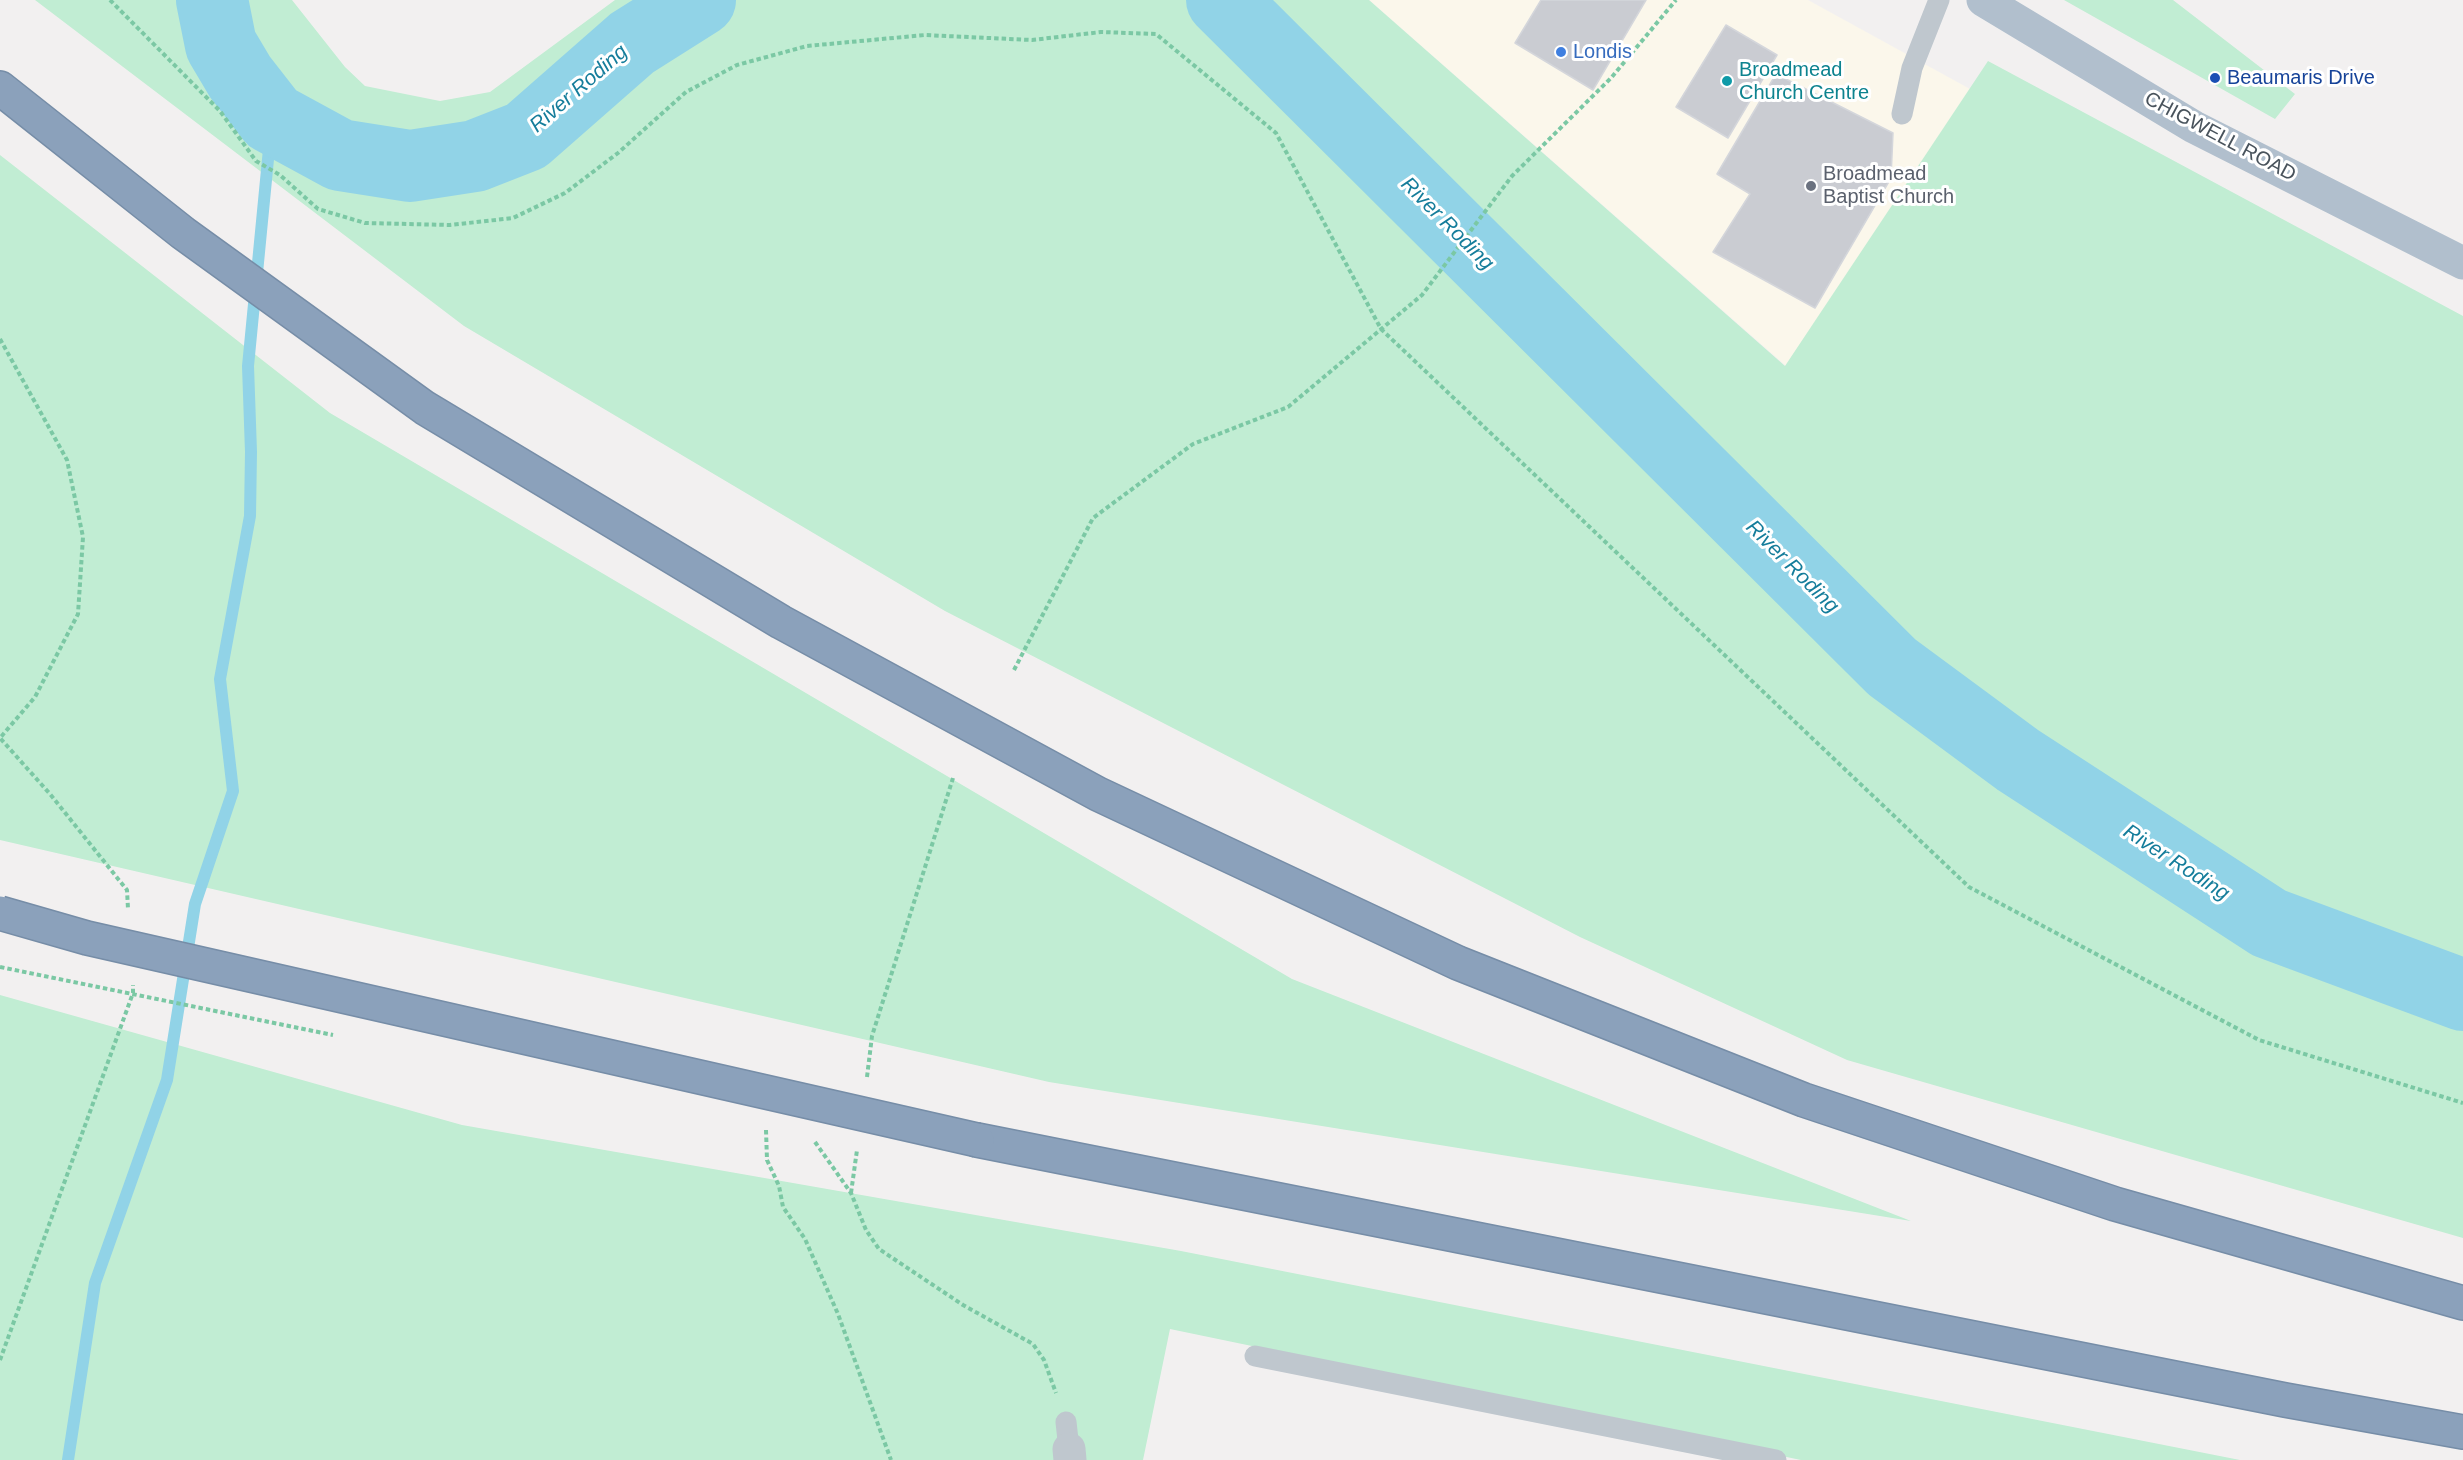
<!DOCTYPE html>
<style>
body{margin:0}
canvas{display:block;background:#f2f0f0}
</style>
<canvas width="2463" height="1460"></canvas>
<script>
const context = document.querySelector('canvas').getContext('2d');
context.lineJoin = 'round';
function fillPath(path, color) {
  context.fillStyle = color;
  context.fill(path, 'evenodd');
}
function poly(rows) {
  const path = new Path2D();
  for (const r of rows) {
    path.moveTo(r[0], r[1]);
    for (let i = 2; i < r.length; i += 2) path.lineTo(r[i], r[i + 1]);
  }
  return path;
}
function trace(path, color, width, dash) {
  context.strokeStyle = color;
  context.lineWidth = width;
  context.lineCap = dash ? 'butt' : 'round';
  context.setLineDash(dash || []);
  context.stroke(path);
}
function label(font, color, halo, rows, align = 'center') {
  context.font = font + ' Arial,sans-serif';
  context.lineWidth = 6;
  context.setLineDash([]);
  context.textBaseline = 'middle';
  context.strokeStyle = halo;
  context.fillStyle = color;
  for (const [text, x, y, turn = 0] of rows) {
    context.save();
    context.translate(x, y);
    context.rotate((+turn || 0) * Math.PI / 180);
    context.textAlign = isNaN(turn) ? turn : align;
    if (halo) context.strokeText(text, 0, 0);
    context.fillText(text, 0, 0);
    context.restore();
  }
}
const commercial = poly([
 [1369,0,1808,0,1970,89,1786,366]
]);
const green = poly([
 [35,0,292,0,345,67,365,86,440,101,490,92,615,0,1369,0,1785,366,1988,61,2463,316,2463,1238,1847,1060,1580,937,945,611,464,326],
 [2064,0,2173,0,2295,94,2275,119],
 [0,155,330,413,1292,979,1911,1221,1049,1082,0,840],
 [0,995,462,1125,1181,1251,2240,1460,1801,1460,1170,1329,1143,1460,0,1460]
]);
const stream = poly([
 [68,1460,95,1283,167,1080,195,904,233,791,220,679,250,516,251,452,248,366,272,118]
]);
const river = poly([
 [212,0,221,45,240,77,272,118,340,155,410,166,475,156,526,136,632,43,700,0],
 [1222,0,1892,667,2018,760,2269,923,2463,995]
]);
const building = poly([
 [1541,0,1646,0,1593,90,1515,43,1541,0],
 [1726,25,1777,55,1728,138,1676,107,1726,25],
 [1776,74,1893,133,1891,178,1815,308,1713,252,1750,194,1717,174,1776,74]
]);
const path = poly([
 [110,0,220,111,256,161,280,175,318,209,365,223,450,225,513,218,565,193,618,153,686,92,737,65,807,46,925,35,1032,40,1101,32,1156,34,1276,133,1381,329,1969,887,2259,1040,2463,1103],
 [0,339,67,460,83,537,78,614,35,697,0,738,50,794,127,890,128,909],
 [1014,670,1093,518,1193,444,1288,407,1422,295,1512,176,1611,78,1676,0],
 [0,967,333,1035],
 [867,1077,872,1036,953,778],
 [766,1130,767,1160,779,1186,783,1207,805,1239,838,1314,891,1460],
 [815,1142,851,1193,866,1230,879,1249,963,1305,1033,1344,1044,1360,1056,1393],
 [851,1193,857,1150],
 [0,1360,133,993,133,985]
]);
const lane = poly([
 [1902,114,1912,68,1939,0],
 [1255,1356,1776,1460],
 [1066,1422,1069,1449]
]);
const street = poly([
 [1069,1449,1070,1460]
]);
const primary = poly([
 [1983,0,2194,127,2463,263]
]);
const highway = poly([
 [0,88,183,233,425,408,781,622,1098,794,1458,963,1804,1100,2115,1204,2463,1303],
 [977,1140,2285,1400,2463,1432]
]);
const highwayBridge = poly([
 [0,913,87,938,977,1140]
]);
const markers = [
 [1561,52,6,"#3f7fe0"],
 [2215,78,6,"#1a4fb4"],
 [1727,81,6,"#0f9aa8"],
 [1811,186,6,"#6b7280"]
];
const shopNames = [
 ["Londis",1573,52]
];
const cultureNames = [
 ["Broadmead",1739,70],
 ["Church Centre",1739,93]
];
const transitNames = [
 ["Beaumaris Drive",2227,78]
];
const streetNames = [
 ["CHIGWELL ROAD",2220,137,28]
];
const worshipNames = [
 ["Broadmead",1823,174],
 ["Baptist Church",1823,197]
];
const waterNames = [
 ["River Roding",579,89,-41],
 ["River Roding",1447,224,45],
 ["River Roding",1792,567,45],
 ["River Roding",2176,863,33]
];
fillPath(commercial, '#fbf7eb');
fillPath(green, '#c1edd3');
trace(stream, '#91d3e7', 12);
trace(river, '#91d3e7', 72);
fillPath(building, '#caccd2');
trace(building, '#d4d6db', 1.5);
trace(highway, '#768da7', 36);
trace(path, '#7bc8a4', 4, [4.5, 3]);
trace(lane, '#bfc7ce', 21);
trace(street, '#bfc7ce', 33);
trace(primary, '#b1bfcd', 33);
trace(highway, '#8ba1bb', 33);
trace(highwayBridge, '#768da7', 36, []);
trace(highwayBridge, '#8ba1bb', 33);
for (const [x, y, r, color] of markers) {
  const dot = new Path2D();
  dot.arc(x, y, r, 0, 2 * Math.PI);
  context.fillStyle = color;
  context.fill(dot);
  trace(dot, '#fff', 2);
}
label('20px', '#366cbe', '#fff', shopNames, 'left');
label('20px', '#0d838f', '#fff', cultureNames, 'left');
label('20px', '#164399', '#fff', transitNames, 'left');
label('20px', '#49535c', '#fff', streetNames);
label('20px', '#5b616d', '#fff', worshipNames, 'left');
label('italic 21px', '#157d9b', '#fff', waterNames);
</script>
